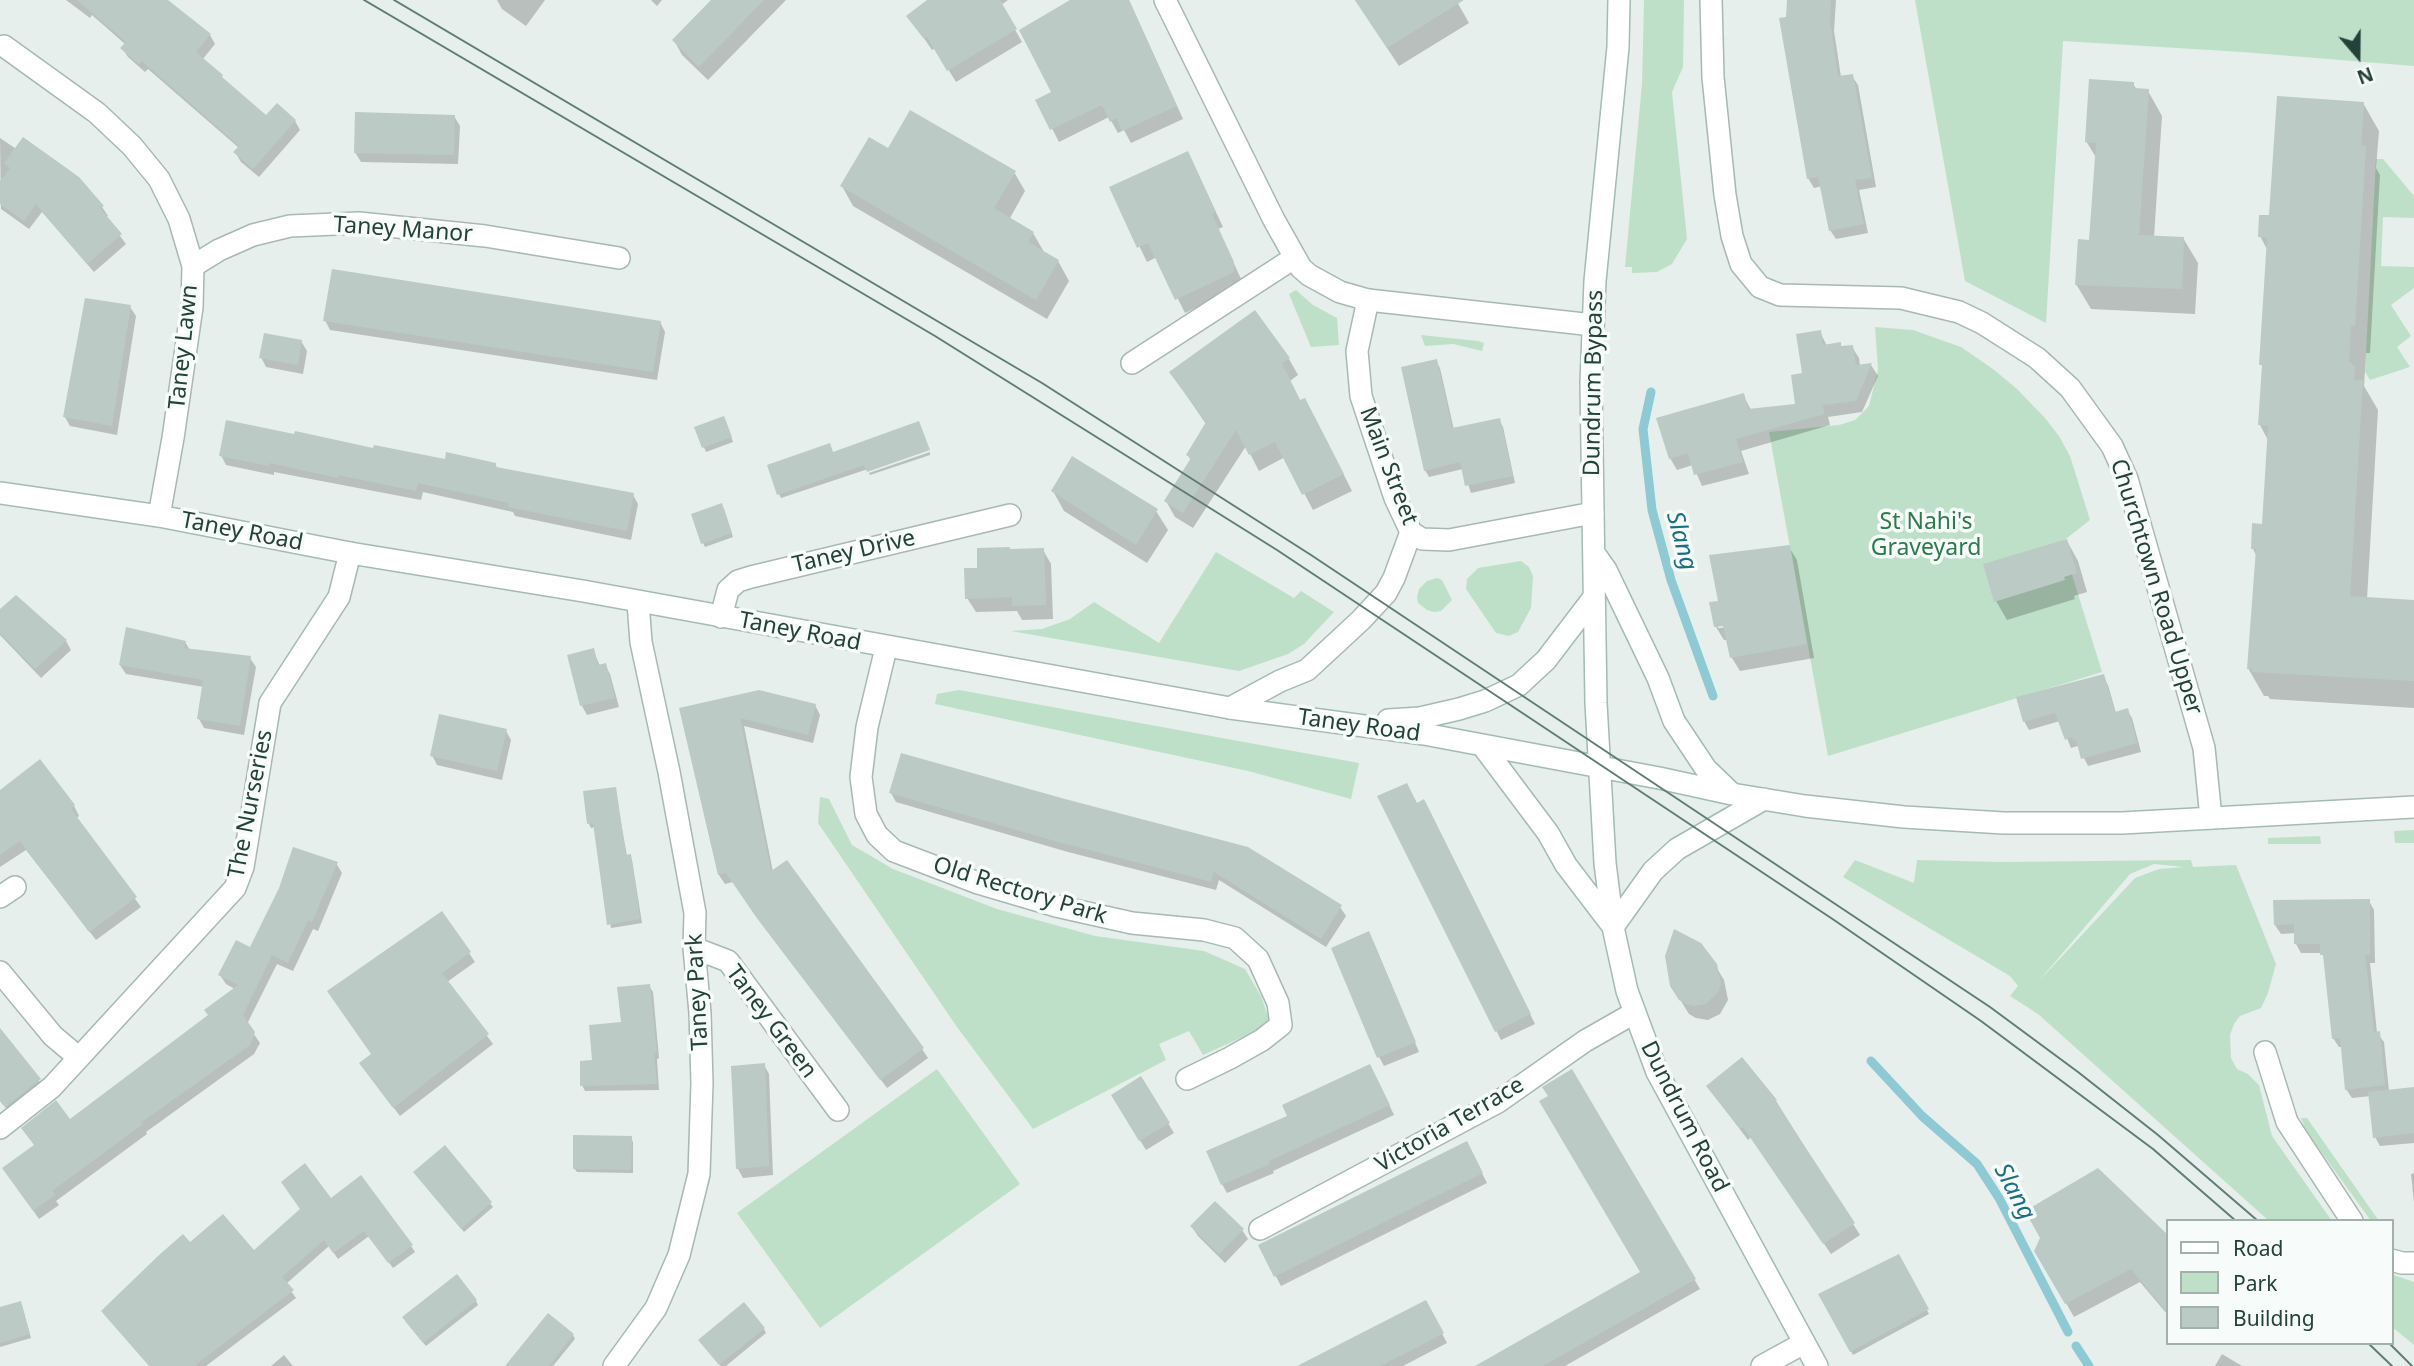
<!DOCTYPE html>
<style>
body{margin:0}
#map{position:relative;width:2414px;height:1366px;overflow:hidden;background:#e6efeb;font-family:"Noto Sans",sans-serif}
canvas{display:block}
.legend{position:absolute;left:2166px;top:1219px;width:228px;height:126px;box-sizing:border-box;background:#f7fbf9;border:2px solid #a3b1ad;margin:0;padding:9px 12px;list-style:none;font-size:21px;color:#24423a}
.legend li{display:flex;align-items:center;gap:14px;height:35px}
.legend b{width:35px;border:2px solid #a3b1ad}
.north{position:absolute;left:2323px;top:21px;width:70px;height:70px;-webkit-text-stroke:5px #f7fbf9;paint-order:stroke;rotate:160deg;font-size:19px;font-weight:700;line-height:28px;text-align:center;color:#24423a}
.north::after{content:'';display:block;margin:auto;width:24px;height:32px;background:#24423a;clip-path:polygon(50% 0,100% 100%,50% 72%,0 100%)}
</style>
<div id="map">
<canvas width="2414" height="1366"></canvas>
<ul class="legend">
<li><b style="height:9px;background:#fff"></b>Road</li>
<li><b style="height:19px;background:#bfe0c8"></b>Park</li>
<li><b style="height:19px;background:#bbcac4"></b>Building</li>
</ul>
<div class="north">N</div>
</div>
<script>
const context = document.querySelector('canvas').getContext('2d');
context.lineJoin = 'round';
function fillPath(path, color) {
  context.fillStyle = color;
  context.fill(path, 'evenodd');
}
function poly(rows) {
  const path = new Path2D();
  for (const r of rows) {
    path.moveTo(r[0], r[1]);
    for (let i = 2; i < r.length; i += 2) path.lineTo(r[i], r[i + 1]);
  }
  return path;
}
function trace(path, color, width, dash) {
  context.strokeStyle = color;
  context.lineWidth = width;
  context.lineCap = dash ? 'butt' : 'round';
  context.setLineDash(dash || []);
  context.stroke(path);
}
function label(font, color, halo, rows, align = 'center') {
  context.font = font + ' "Noto Sans",sans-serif';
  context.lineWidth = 7;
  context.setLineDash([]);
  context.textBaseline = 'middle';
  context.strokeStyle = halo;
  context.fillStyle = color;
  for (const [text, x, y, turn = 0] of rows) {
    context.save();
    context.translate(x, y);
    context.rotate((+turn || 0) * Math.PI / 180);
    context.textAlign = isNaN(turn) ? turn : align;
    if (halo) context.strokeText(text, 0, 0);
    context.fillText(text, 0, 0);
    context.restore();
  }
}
const green = poly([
 [1644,0,1684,0,1683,67,1672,92,1687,239,1672,264,1657,272,1632,273,1632,267,1625,267,1642,84],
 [1915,0,2414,0,2414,66,2242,52,2063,41,2046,323,1965,281],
 [2376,159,2383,159,2414,196,2414,218,2383,217,2381,266,2414,267,2414,288,2391,305,2411,336,2397,347,2410,367,2370,380,2365,372],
 [1296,290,1313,305,1337,318,1339,345,1311,347,1289,294],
 [1875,327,1913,330,1961,347,1993,369,2017,389,2045,418,2059,436,2070,456,2090,520,2062,542,2102,672,1828,756,1769,432,1839,425,1855,420,1869,406,1878,370],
 [1421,335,1478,341,1484,343,1482,351,1453,344,1425,346],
 [1216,552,1294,598,1301,591,1334,612,1304,644,1288,654,1239,671,1011,631,1042,629,1070,619,1094,602,1159,643],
 [1521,561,1529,567,1533,576,1531,608,1518,632,1509,636,1496,633,1466,589,1467,579,1478,568],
 [1437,578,1442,580,1452,600,1441,611,1434,612,1427,610,1418,603,1417,597,1419,589,1427,581],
 [959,690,1359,763,1351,799,1248,771,935,704,937,694],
 [820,797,829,799,852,845,893,869,997,909,1095,936,1204,951,1245,969,1261,996,1269,1019,1256,1031,1203,1055,1189,1031,1159,1044,1166,1060,1033,1129,957,1027,818,823],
 [2414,830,2414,843,2395,843,2394,831],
 [2320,836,2321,844,2268,844,2268,838],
 [1855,860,1914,883,1917,860,2002,862,2191,860,2193,867,2236,865,2276,964,2268,993,2261,1008,2240,1016,2234,1024,2230,1035,2231,1058,2237,1069,2248,1074,2259,1085,2272,1136,2332,1221,2269,1221,2038,1014,2010,996,2018,986,2010,976,1843,877],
 [2154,864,2184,867,2159,869,2135,878,2038,982,2130,874],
 [937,1069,1020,1184,820,1328,737,1213],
 [2301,1118,2307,1118,2379,1221,2371,1221,2306,1131],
 [2391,1274,2414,1282,2414,1345,2391,1326]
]);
const shadow = poly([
 [66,0,165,0,210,35,215,44,202,60,266,117,295,121,300,130,259,177,241,162,235,152,239,148,148,69,145,72,128,57,122,48,125,44,92,15,90,18],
 [497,0,545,0,526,26,502,9],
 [651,0,662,0,657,6],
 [714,0,786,0,708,80,682,55,674,40],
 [930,0,1008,0,1001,5,1022,42,956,82,935,48,932,50,909,16],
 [1073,0,1129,0,1183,119,1131,143,1124,130,1118,133,1109,117,1059,142,1038,101,1054,93],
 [1355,0,1456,0,1469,23,1399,66],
 [1789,0,1836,0,1834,31,1841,77,1852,76,1858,85,1876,187,1859,190,1868,233,1836,239,1830,230,1822,186,1814,188,1808,178,1788,18],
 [2133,84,2137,90,2148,91,2162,116,2154,237,2183,238,2198,263,2195,314,2091,309,2076,284,2091,242,2097,159,2086,141],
 [2363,103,2379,131,2376,168,2380,175,2370,353,2366,353,2364,386,2378,410,2367,599,2414,602,2414,708,2270,699,2268,696,2264,696,2248,668,2257,557,2253,549,2263,526,2269,442,2260,425,2264,369,2261,364,2268,251,2260,236,2271,217],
 [454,116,460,126,458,164,361,162,355,152],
 [0,138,102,207,108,216,106,217,126,244,94,272,42,212,29,229,1,209],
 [889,150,1014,172,1025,191,1010,218,1033,233,1044,252,1058,261,1069,281,1047,319,853,206,842,186],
 [1188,153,1223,227,1218,229,1241,279,1241,286,1185,313,1157,257,1147,262,1111,188],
 [130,307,136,316,117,435,70,426,65,417],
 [325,320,660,322,665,332,657,380,330,330],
 [1820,332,1827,346,1852,347,1859,358,1860,366,1871,365,1878,376,1862,412,1828,417,1830,425,1741,451,1749,474,1702,486,1693,465,1677,470,1670,458,1743,395,1751,410,1797,406,1804,374],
 [301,341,307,351,303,374,266,367,261,357],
 [1289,359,1298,375,1290,381,1301,402,1314,416,1352,491,1313,510,1285,457,1259,471,1246,446,1193,528,1175,517,1166,501,1191,461,1188,455,1206,424,1171,373],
 [1436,361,1440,368,1454,430,1499,420,1503,427,1515,483,1471,493,1463,469,1429,477,1425,470],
 [726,422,733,442,706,452,696,428],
 [928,449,781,498,779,494,833,453],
 [374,450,446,461,495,464,498,469,633,495,638,504,631,540,515,516,513,512,423,492,421,500,274,472,274,475,226,465,221,455],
 [930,452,930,455,870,475,869,473],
 [1053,491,1156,511,1168,530,1147,563,1064,511],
 [724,509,733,537,705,547,703,543],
 [2067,541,2078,561,2087,592,2074,596,2075,599,2007,620,1996,601],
 [1789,547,1797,560,1814,658,1740,671,1732,658,1728,640,1724,640,1716,627,1720,602],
 [1718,625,1732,627,1718,628],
 [1043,550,1051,564,1053,619,1022,620,1017,611,976,612,967,598,1010,551],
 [0,612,66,641,71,650,41,678,0,635],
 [185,642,190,650,250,658,256,667,244,735,204,728,199,719,204,687,126,674,120,665],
 [593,650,600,666,605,665,610,674,619,707,587,715,582,706,569,656],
 [2103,676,2108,685,2116,713,2127,710,2132,718,2141,752,2088,766,2078,746,2071,748,2060,721,2029,730,2024,721],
 [815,705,820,715,813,743,744,726,773,872,922,1049,928,1058,887,1088,733,882,725,884,719,875,681,709],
 [506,731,511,740,502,780,437,765,432,755],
 [902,755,1340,907,1346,916,1326,947,1219,880,1216,890,1068,852,896,802,891,793],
 [40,761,74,806,79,816,76,818,141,907,96,940,26,850,0,867,0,793],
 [615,789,627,856,630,856,632,860,642,923,611,928,595,827,591,828,589,824],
 [1379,797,1429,810,1535,1024,1501,1040],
 [336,863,342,873,318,931,313,929,293,971,277,964,247,1024,260,1043,254,1054,146,1132,147,1134,56,1201,59,1205,39,1219,10,1177,70,1121,209,1016,235,989,226,984,220,975,251,950],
 [2369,901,2374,910,2375,963,2370,963,2377,1033,2384,1042,2389,1091,2414,1089,2414,1143,2380,1146,2375,1137,2371,1096,2352,1098,2346,1089,2342,1047,2339,1047,2333,1038,2325,960,2322,953,2301,953,2296,944,2296,933,2281,934,2275,925],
 [442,913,475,962,447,982,493,1044,400,1116,367,1073,372,1055],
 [1374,943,1419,1052,1384,1066,1379,1057],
 [1715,965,1724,980,1728,1000,1720,1014,1708,1020,1696,1018,1689,1014,1681,1001],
 [649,986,653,992,659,1058,657,1059,659,1090,585,1091,582,1085,594,1062],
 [0,1030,45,1089,12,1115,0,1101],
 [764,1065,769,1074,773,1175,743,1178,738,1169],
 [1571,1071,1700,1289,1565,1366,1506,1366,1642,1273,1550,1097],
 [1375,1075,1394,1115,1273,1171,1274,1173,1227,1193,1222,1184,1290,1117],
 [1141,1079,1174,1133,1146,1150,1113,1096],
 [1708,1087,1776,1101,1860,1235,1831,1254,1751,1137,1748,1140],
 [631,1138,633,1142,633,1173,577,1172,574,1168],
 [445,1148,493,1207,464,1232,418,1176],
 [1471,1152,1487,1183,1281,1286,1260,1246],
 [2097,1170,2167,1236,2167,1314,2140,1282,2074,1317,2036,1251],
 [2414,1173,2414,1203,2411,1174],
 [331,1200,411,1246,415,1252,393,1268,369,1236,338,1259,329,1246,286,1284,296,1298,206,1366,149,1366,190,1244,254,1252],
 [1192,1227,1242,1230,1248,1239,1225,1263,1198,1236],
 [1899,1256,1929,1314,1853,1355,1821,1295],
 [476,1301,478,1305,426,1346,406,1322],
 [1426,1303,1447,1343,1403,1366,1300,1366],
 [22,1307,31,1338,0,1347,0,1308],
 [764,1329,766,1333,726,1366,721,1366,703,1344],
 [573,1335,575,1339,553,1366,509,1366],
 [2222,1354,2242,1366,2215,1366],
 [284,1355,293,1366,271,1366]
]);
const stream = poly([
 [1651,392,1643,429,1652,510,1671,580,1713,696],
 [1871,1061,1922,1116,1977,1164,1999,1198,2068,1332],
 [2076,1346,2089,1366]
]);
const building = poly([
 [77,0,168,0,211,34,196,52,223,75,222,77,266,115,277,103,296,120,253,169,233,152,239,146,142,61,139,64,120,48,126,42],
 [711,0,764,0,699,67,672,40],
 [927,0,1000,0,1017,29,947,71,927,37,924,39,906,16],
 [1070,0,1129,0,1177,106,1122,131,1116,118,1110,122,1102,105,1050,130,1035,100,1051,92,1019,30],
 [1355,0,1464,0,1387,48],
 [1787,0,1831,0,1830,20,1838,76,1853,74,1872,178,1855,180,1864,224,1829,231,1818,177,1807,179,1779,18,1786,17],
 [2089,79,2134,82,2134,88,2149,89,2139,235,2184,237,2182,289,2075,285,2078,239,2089,240,2096,143,2085,142],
 [2277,96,2364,102,2361,145,2366,146,2355,326,2351,326,2349,362,2355,366,2354,380,2363,380,2350,596,2414,600,2414,681,2252,672,2252,669,2247,669,2256,549,2251,549,2252,523,2262,524,2268,426,2258,425,2262,365,2259,365,2267,238,2258,237,2259,215,2269,215],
 [910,110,1016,171,994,208,1034,232,1028,242,1059,260,1036,300,840,186,869,137,888,148],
 [355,112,455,115,454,155,354,153],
 [23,137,79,177,104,206,100,208,122,234,87,264,36,204,24,221,0,204,0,181,10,168,4,163],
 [1188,151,1216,212,1212,214,1234,262,1234,272,1175,300,1148,243,1137,248,1109,187],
 [332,269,661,321,653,372,323,321],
 [85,298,131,305,112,426,63,417],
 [1255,310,1290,358,1282,363,1300,400,1305,398,1344,474,1302,495,1275,442,1249,455,1236,430,1183,513,1164,501,1191,458,1186,455,1206,422,1169,372],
 [1821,330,1823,345,1841,342,1841,346,1853,345,1856,365,1872,363,1856,401,1823,405,1824,414,1736,439,1743,462,1694,475,1688,453,1669,459,1656,418,1744,393,1748,409,1795,404,1791,375,1802,373,1796,334],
 [264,333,302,340,298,365,259,358],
 [1437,359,1452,428,1500,418,1513,476,1465,486,1460,462,1424,471,1401,367],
 [724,416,732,437,702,448,694,427],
 [226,420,294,434,295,431,373,448,374,445,445,459,446,452,496,463,496,467,634,493,627,531,508,507,509,503,418,483,416,491,338,475,338,478,269,463,269,466,219,456],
 [919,421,930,450,867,472,864,465,777,495,767,465,830,443,833,452],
 [1072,456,1158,509,1136,545,1051,491],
 [722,503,732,533,701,544,691,514],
 [2067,539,2077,573,2064,577,2065,580,1994,602,1983,564],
 [1790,545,1807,644,1730,658,1723,626,1714,627,1709,602,1718,601,1709,555],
 [1010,547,1010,549,1044,548,1046,605,1012,606,1012,597,965,599,964,568,977,568,977,548],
 [16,595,67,640,35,669,0,633,0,609],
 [126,627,186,641,184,648,251,656,240,726,197,719,203,680,119,665],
 [594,648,598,665,606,663,615,698,580,706,567,655],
 [2104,674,2115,712,2128,708,2137,743,2081,759,2076,740,2073,741,2072,737,2065,740,2055,713,2023,722,2016,697],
 [759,690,816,704,808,735,740,718,771,871,787,860,924,1048,880,1080,756,917,726,873,718,875,679,708],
 [439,714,507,729,497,771,430,756],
 [901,753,1065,799,1248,847,1342,905,1321,939,1214,872,1211,882,1186,875,1062,843,889,793],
 [40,759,75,805,71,809,137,897,89,932,20,841,0,855,0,790],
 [1407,783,1417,803,1424,799,1531,1014,1495,1032,1377,796],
 [616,787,626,855,631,854,640,919,607,925,593,823,587,824,583,791],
 [293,847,338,862,312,922,308,920,288,963,272,955,243,1015,255,1032,250,1045,142,1122,143,1124,52,1191,55,1195,33,1211,2,1168,34,1145,21,1128,56,1100,70,1119,208,1015,204,1010,238,985,218,975,236,940,250,947,279,888],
 [2370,899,2370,955,2365,955,2374,1032,2380,1031,2385,1085,2345,1090,2340,1038,2332,1039,2323,955,2320,955,2320,944,2294,944,2294,924,2274,925,2273,900],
 [442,911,471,952,442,973,489,1034,393,1108,359,1063,371,1054,327,991],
 [1674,929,1701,943,1717,964,1721,984,1718,992,1706,1004,1694,1006,1686,1004,1679,1000,1670,986,1665,956],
 [1369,931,1416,1042,1377,1058,1331,948],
 [650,984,657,1053,654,1053,657,1084,580,1086,580,1061,592,1060,589,1025,621,1022,617,987],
 [0,1028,41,1079,5,1107,0,1101],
 [1742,1057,1777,1100,1775,1101,1855,1223,1823,1244,1743,1127,1740,1129,1706,1086],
 [765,1063,769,1166,736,1169,731,1066],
 [1370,1064,1390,1105,1269,1161,1270,1164,1221,1185,1206,1151,1287,1116,1282,1105],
 [1572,1069,1696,1279,1543,1366,1475,1366,1640,1272,1539,1101,1548,1096,1542,1087],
 [1141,1076,1170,1123,1139,1141,1111,1095],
 [2414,1087,2414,1133,2373,1138,2368,1092],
 [573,1135,632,1136,631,1170,573,1169],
 [1467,1141,1483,1173,1274,1277,1258,1245],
 [445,1145,492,1202,461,1229,413,1172],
 [305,1163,331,1198,361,1175,413,1245,388,1263,364,1231,333,1253,324,1240,282,1277,294,1290,194,1366,149,1366,101,1311,158,1256,183,1234,190,1242,223,1214,254,1250,300,1209,281,1182],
 [2098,1168,2167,1234,2167,1312,2131,1269,2065,1304,2034,1251,2040,1238,2025,1211],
 [1215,1201,1244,1229,1219,1254,1190,1226],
 [1899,1254,1929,1309,1850,1352,1818,1294],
 [457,1274,477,1300,423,1343,402,1317],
 [1426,1300,1444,1333,1414,1349,1380,1366,1297,1366],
 [21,1301,30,1334,0,1343,0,1307],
 [744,1302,765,1328,719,1365,698,1340],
 [548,1313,574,1334,549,1366,505,1366]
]);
const minor = poly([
 [1711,0,1713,77,1725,195,1732,236,1741,264,1760,287,1780,295,1901,298,1959,312,1982,323,2037,358,2070,388,2112,446,2127,479,2204,748,2211,818],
 [4,46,97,113,132,146,159,179,179,219,193,266,192,307,173,438,159,516],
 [193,266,219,250,253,235,290,226,359,223,485,236,619,258],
 [1368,300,1357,351,1361,396,1395,498,1411,532,1422,539,1449,540,1593,513],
 [1132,363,1294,258],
 [721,617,728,590,738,581,751,577,1010,515],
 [886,648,867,727,861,777,866,814,877,835,894,851,978,883,1056,906,1132,923,1204,930,1235,938,1258,959,1278,1003,1281,1025,1262,1040,1230,1058,1187,1079],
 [1230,708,1280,681,1307,670,1361,620,1386,593,1394,578,1411,532],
 [0,897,15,887],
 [694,948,728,961,838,1110],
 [0,972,53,1036,78,1057],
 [2265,1052,2287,1122,2352,1221],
 [0,1128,52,1087,235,888,243,867,270,703,339,597,350,553],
 [1260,1229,1498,1102,1585,1041,1634,1013],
 [2391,1260,2402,1263,2414,1263],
 [614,1366,656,1308,679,1255,699,1174,702,1083,700,1013,694,948,695,913,669,772,641,642,638,603],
 [1762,1366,1804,1343]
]);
const tertiary = poly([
 [1165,0,1274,220,1301,268,1309,275,1340,292,1368,300,1593,325]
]);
const secondary = poly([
 [1619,0,1618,47,1595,281,1591,383,1596,703,1605,863,1613,927,1627,991,1657,1072,1817,1366],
 [0,493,159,516,350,553,583,591,1230,708,1424,734,1659,778,1732,794,1805,806,1904,817,2004,823,2122,823,2414,807],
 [1594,553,1606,570,1658,678,1674,721,1706,769,1731,793],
 [1388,720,1420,718,1459,709,1485,701,1519,685,1546,660,1594,597],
 [1482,745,1548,833,1566,865,1611,924],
 [1613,927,1653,871,1677,849,1764,799]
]);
const tram = poly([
 [364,0,935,336,1277,550,1834,920,1981,1021,2153,1149,2236,1221],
 [394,0,1042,383,1311,555,1990,1007,2078,1072,2158,1135,2258,1221],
 [2368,1343,2392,1366],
 [2389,1343,2412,1366]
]);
const streetNames = [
 ["Taney Manor",403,230,4],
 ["Taney Lawn",184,347,-84],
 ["Dundrum Bypass",1594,383,-89],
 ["Main Street",1388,466,69],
 ["Taney Road",242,532,11],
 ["Taney Drive",854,552,-13],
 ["Churchtown Road Upper",2156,587,73],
 ["Taney Road",800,632,11],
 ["Taney Road",1359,726,8],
 ["The Nurseries",251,804,-79],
 ["Old Rectory Park",1020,891,17],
 ["Taney Park",698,992,-93],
 ["Taney Green",771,1022,53],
 ["Dundrum Road",1684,1117,63],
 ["Victoria Terrace",1450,1125,-30]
];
const parkNames = [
 ["St Nahi's",1926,522],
 ["Graveyard",1926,548]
];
const waterNames = [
 ["Slang",1681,541,75],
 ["Slang",2014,1192,62]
];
fillPath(green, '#bfe0c8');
fillPath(shadow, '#0003');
trace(stream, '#8ec9d4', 9);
fillPath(building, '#bbcac4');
trace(minor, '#a8b8b2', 24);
trace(tertiary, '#a8b8b2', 24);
trace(secondary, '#a4bbb3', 24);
trace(minor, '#fff', 21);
trace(tertiary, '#fff', 21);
trace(secondary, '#fff', 21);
trace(tram, '#5f7d75', 2);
label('23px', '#24423a', '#f7fbf9', streetNames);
label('23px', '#2d7a4b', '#f7fbf9', parkNames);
label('italic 24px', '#1c6f80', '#f7fbf9', waterNames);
</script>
